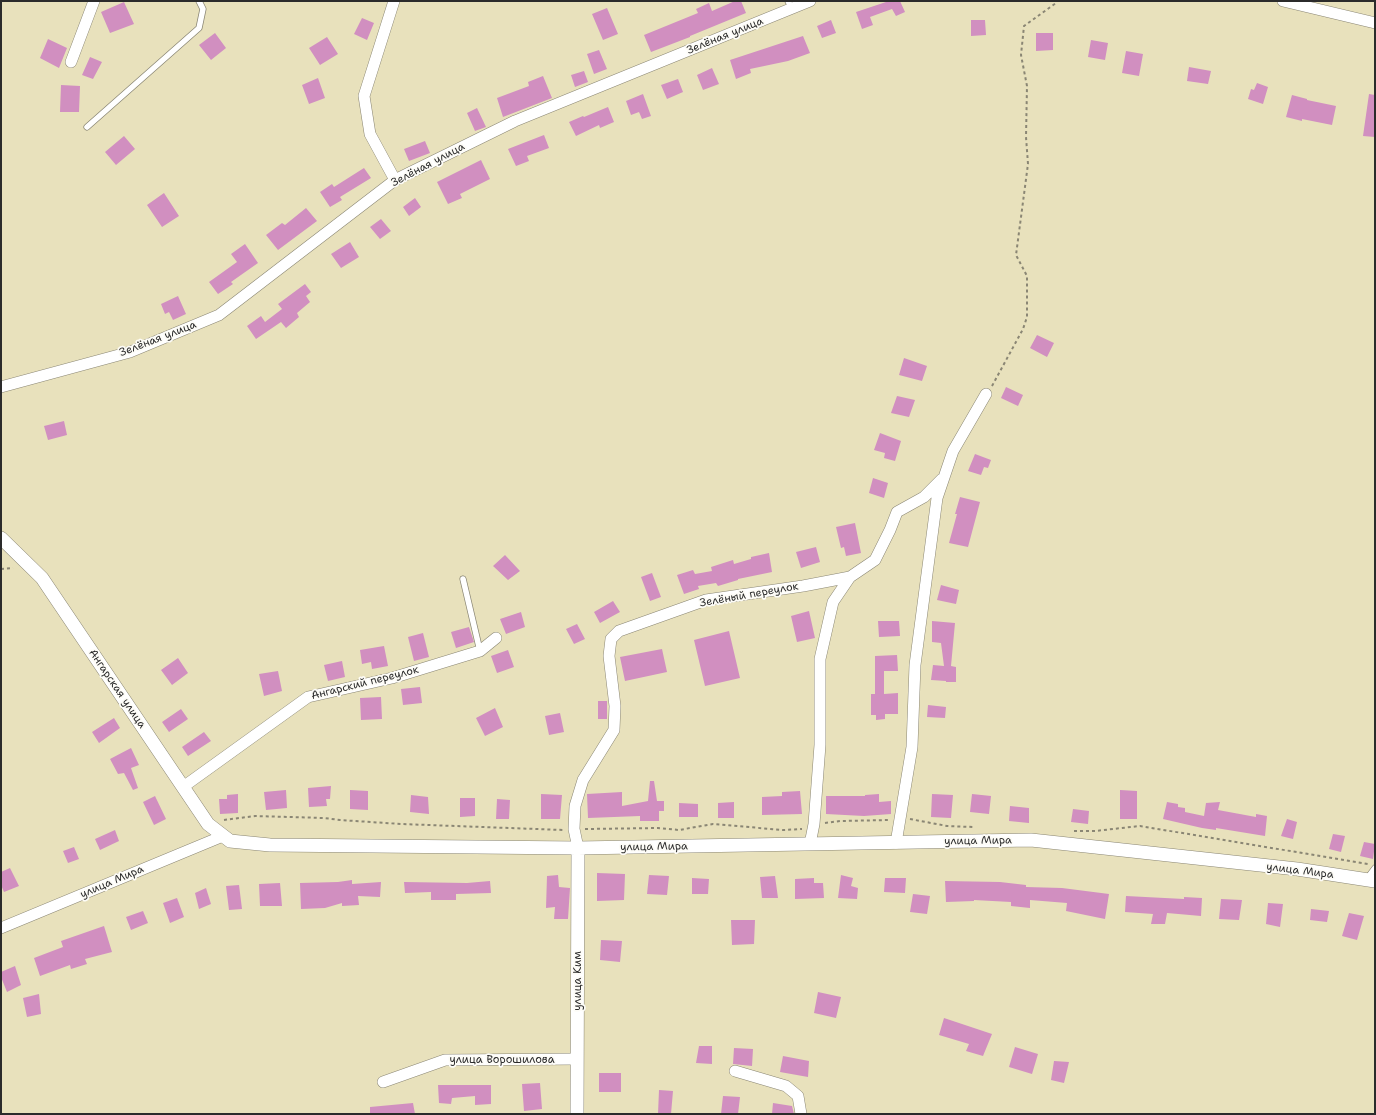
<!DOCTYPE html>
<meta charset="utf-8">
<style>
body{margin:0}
#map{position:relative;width:1376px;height:1115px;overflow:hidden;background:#e8e1bc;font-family:"Shantell Sans",sans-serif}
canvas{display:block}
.frame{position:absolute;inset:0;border:2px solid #2b2b2b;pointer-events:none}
</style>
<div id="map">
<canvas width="1376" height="1115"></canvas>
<div class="frame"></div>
</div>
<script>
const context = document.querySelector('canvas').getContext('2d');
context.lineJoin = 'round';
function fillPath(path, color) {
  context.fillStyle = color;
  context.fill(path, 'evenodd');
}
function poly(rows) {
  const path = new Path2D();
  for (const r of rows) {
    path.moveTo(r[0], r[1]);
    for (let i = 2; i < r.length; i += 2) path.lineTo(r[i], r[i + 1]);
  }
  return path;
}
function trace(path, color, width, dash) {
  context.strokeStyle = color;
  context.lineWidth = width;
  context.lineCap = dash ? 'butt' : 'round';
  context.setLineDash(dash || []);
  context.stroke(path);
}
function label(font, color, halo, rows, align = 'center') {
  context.font = font + ' "Shantell Sans",sans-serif';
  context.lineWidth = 3.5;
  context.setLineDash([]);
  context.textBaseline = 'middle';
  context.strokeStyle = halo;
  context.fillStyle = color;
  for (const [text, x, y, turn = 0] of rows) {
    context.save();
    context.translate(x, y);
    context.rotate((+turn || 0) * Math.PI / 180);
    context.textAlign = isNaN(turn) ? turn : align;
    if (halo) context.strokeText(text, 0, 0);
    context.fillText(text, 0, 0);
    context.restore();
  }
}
const building = poly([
 [735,1,741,1,746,13,690,36,690,37,651,52,644,35,698,13,696,9,709,3,712,11],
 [889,1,900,1,905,12,896,16,892,9,870,17,873,25,862,29,856,12],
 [124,2,134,24,110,33,101,12],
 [607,8,618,34,603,40,592,14],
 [362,18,374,23,367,40,354,34],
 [831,20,836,33,822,38,817,26],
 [971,20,985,20,986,35,971,36],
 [215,33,226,48,211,60,199,45],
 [1036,33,1053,33,1053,50,1036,51],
 [803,36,810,53,788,61,750,69,751,73,736,79,730,60],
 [327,37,338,54,320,65,309,48],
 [48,39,67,48,59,68,40,58],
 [1091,40,1108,43,1105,60,1088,57],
 [599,50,607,69,594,74,587,54],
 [1126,51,1143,54,1139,76,1122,73],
 [90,57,102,62,93,79,82,75],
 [1189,67,1211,71,1208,84,1187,81],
 [712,68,719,84,703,90,697,75],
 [584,71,588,82,575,87,571,75],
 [543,76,552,98,503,117,497,98,529,86,528,82],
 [318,78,325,98,309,104,302,85],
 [678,79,683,92,667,99,661,85],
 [1257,83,1268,87,1263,104,1248,99,1251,89,1254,90],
 [61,85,80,86,79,112,60,112],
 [643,94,651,116,642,119,639,112,631,115,626,101],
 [1369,94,1375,95,1375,137,1363,136],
 [1292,95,1307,99,1307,100,1336,106,1332,125,1302,119,1302,121,1286,117],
 [608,107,614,122,600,128,599,125,576,136,569,122,583,116,584,117],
 [477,108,486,127,475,131,467,113],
 [544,135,549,148,527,156,529,161,516,166,508,149],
 [124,136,135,149,116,165,105,152],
 [425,141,430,153,409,161,404,149],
 [481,160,490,179,460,194,462,198,448,204,437,182],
 [364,168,371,178,340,197,342,200,330,207,320,192,332,184,334,187],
 [164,193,179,216,162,227,147,205],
 [415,198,421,207,409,216,403,207],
 [306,208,317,221,278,250,266,235,282,223,285,225],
 [381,219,391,231,380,239,370,227],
 [350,242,359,257,341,268,331,254],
 [245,244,258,263,231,282,233,284,218,294,209,282,237,262,231,254],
 [305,284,311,292,306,296,310,302,297,313,299,317,286,328,281,322,256,339,247,326,261,316,265,322,282,309,278,304],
 [178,296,186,314,173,320,169,312,165,314,161,304],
 [1037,335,1054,343,1047,357,1030,348],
 [904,358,927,366,922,381,899,375],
 [1006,387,1023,395,1018,406,1001,398],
 [897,396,915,400,909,417,891,413],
 [64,421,67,435,48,440,44,426],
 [880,433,901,441,895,461,884,458,885,453,874,450],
 [975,454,991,460,988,468,984,467,981,475,968,471],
 [873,478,888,483,884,498,869,493],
 [960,497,980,502,968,547,949,543,957,514,955,514],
 [855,523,861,553,846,556,844,547,841,548,836,527],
 [816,547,820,562,801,568,796,552],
 [769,553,772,572,738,579,738,580,718,586,716,583,698,586,699,589,684,594,677,575,693,570,695,574,712,571,711,567,733,560,734,564,751,559,751,557],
 [505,555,520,571,508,580,493,566],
 [652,573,661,597,650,601,641,577],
 [941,585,959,590,956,604,937,600],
 [613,601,620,612,600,623,594,612],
 [809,611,815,638,797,642,791,616],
 [521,612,525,627,506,634,500,619],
 [878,621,899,621,900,636,879,637],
 [932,621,955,623,951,666,956,667,956,682,946,682,946,681,931,680,933,665,944,666,941,643,932,642],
 [577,624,585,639,574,644,566,629],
 [469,627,474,642,456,648,451,632],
 [729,631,740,678,705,686,694,640],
 [423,633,429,657,414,661,408,637],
 [384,646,388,666,372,669,371,662,362,664,360,650],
 [662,649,667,672,625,681,620,657],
 [508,650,514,667,497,673,491,656],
 [897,655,898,671,884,671,884,694,898,693,898,714,885,714,885,719,876,720,876,715,871,715,871,694,875,694,875,656],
 [178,658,188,673,172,685,161,670],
 [342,661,345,677,328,681,324,665],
 [278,671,282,691,264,696,259,674],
 [420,687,422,703,403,705,401,689],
 [381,697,382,719,361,720,360,698],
 [598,701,607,701,607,719,598,719],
 [928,705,946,707,945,718,927,717],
 [495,708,503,727,485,736,476,718],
 [181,709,188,719,169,732,162,722],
 [560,713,564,732,549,735,545,716],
 [114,718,120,728,99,743,92,732],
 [204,732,211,741,188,756,182,747],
 [131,748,139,765,131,768,138,788,133,790,124,773,118,774,110,759],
 [650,781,654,781,657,801,664,801,664,811,659,811,659,821,640,821,640,816,588,818,587,794,622,792,622,806,648,801],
 [331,786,330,799,326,799,327,806,309,807,308,788],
 [286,790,287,808,266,810,264,792],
 [350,790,368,791,368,810,350,809],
 [1120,790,1137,791,1137,819,1120,819],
 [800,791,802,814,762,815,762,797,782,796,782,792],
 [238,794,238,813,220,814,219,799,227,799,227,795],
 [541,794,562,795,560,819,541,819],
 [879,794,879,802,891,801,891,814,864,816,826,814,826,796,865,796,865,795],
 [932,794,953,795,951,818,931,817],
 [972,794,991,796,989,814,970,812],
 [411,795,428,797,429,814,410,812],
 [155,796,166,819,154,825,143,802],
 [460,798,475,798,475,816,460,817],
 [497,799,510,800,509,819,496,819],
 [734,802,734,818,718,818,718,803],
 [1167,802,1178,804,1178,807,1185,808,1185,812,1204,816,1206,803,1220,802,1218,810,1256,817,1256,814,1267,816,1265,836,1216,828,1216,830,1202,828,1163,819],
 [679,803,698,804,698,817,679,817],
 [1010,806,1029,808,1029,823,1009,821],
 [1073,809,1089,811,1088,824,1071,822],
 [1287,819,1297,822,1293,839,1281,836],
 [115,830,119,841,100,850,95,839],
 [1333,834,1345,836,1341,852,1329,849],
 [1364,842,1375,844,1373,859,1360,856],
 [74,847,79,859,68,863,63,851],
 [10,868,19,886,4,892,1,885,1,872],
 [597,873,625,874,624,900,597,901],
 [558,875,559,887,570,888,568,919,554,919,555,907,546,908,547,876],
 [649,875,669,876,667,895,647,894],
 [841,875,853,878,851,886,858,888,857,899,838,898],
 [775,876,778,898,762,898,760,877],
 [692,878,709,879,708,894,692,894],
 [814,878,814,883,823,883,824,898,795,899,795,879],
 [885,878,906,878,905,893,884,892],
 [352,880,352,884,381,882,380,897,358,896,359,905,342,906,342,903,325,908,301,909,300,883,338,882],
 [490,881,491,893,456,894,456,900,431,900,431,892,405,893,404,882,467,883],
 [945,881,1000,882,1026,885,1026,887,1062,888,1109,894,1105,919,1066,911,1067,903,1030,900,1030,908,1011,906,1011,902,974,900,974,901,946,902],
 [280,883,282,906,260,906,259,884],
 [239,885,242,909,229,910,226,886],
 [206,888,211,904,199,909,195,893],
 [913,894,930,896,927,914,910,912],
 [1126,896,1184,899,1184,897,1202,898,1201,916,1167,913,1165,924,1151,924,1153,914,1125,912],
 [177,898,184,917,170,923,163,903],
 [1221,899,1242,900,1239,920,1219,919],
 [1268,903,1283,904,1280,927,1266,924],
 [1311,909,1329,911,1327,922,1310,920],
 [143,911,148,923,131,930,126,917],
 [1349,913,1364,916,1357,940,1342,936],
 [731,920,755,920,754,944,732,945],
 [104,926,112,952,85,959,87,964,71,969,70,965,40,976,34,958,63,947,61,941],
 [601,940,622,941,620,962,600,960],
 [15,966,21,985,7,992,1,977,1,972],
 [818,992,841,997,836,1018,814,1013],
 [39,994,41,1014,27,1017,23,998],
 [944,1018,992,1034,983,1056,966,1051,969,1044,939,1035],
 [699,1046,712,1046,712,1064,696,1063],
 [1015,1047,1038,1054,1032,1074,1009,1067],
 [734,1048,753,1049,752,1066,733,1064],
 [783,1056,809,1061,808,1077,780,1072],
 [1054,1061,1069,1062,1064,1083,1051,1080],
 [599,1073,621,1073,621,1092,599,1092],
 [540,1083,542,1109,524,1111,522,1084],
 [438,1085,491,1085,491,1104,475,1105,475,1096,452,1098,451,1104,439,1103],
 [659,1090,673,1091,671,1114,658,1114],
 [723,1096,740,1097,738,1114,721,1114],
 [413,1103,415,1114,370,1114,370,1107],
 [773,1103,792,1106,794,1114,772,1114]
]);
const path = poly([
 [992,386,1023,329,1027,317,1027,276,1016,255,1028,164,1026,137,1027,86,1021,55,1024,26,1056,3,1057,1],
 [1,569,13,568],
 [910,819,947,826,973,827],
 [224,820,255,816,324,818,340,820,401,824,563,830],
 [825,823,840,821,889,820],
 [585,829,658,828,679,830,713,824,783,830,802,829],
 [1074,831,1095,831,1140,826,1368,864]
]);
const service = poly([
 [788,1,792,9],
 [87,127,199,28,203,9,199,1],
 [463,579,480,651],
 [1366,880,1375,868]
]);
const minor = poly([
 [394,1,364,96,370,134,395,180],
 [1283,1,1375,23],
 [71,62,94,1],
 [1,387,130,352,219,315,395,180,515,121,810,1],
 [183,787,308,697,392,678,480,651,496,638],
 [896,843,912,747,915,665,937,498,953,451,986,394],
 [810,844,814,824,820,745,820,659,833,602,850,577,875,560,890,530,897,512,924,497,942,479],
 [578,848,574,829,575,806,583,780,614,730,615,706,609,656,611,639,619,631,706,600,803,586,850,577],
 [1,928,223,836],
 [735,1071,786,1086,798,1096,801,1114],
 [383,1082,445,1060,577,1059]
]);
const tertiary = poly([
 [1,538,42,578,208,824,230,841,270,845,578,848,1031,840,1297,869,1375,881],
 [577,1114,578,848]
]);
const streetNames = [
 ["Зелёная улица",725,36,-22],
 ["Зелёная улица",428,165,-28],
 ["Зелёная улица",158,339,-21],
 ["Зелёный переулок",749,595,-10],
 ["Ангарский переулок",365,683,-14],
 ["Ангарская улица",117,689,56],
 ["улица Мира",978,841,-1],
 ["улица Мира",654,847,-1],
 ["улица Мира",1300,871,7],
 ["улица Мира",112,882,-23],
 ["улица Ким",578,981,-90],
 ["улица Ворошилова",502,1060]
];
fillPath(building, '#d18fc0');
trace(service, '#8a8674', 7);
trace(minor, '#8a8674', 12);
trace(tertiary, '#8a8674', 14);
trace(path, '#8a8674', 2, [3, 3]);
trace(service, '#fff', 5.5);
trace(minor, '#fff', 11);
trace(tertiary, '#fff', 13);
label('11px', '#2b2b2b', '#fdfcf7', streetNames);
</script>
